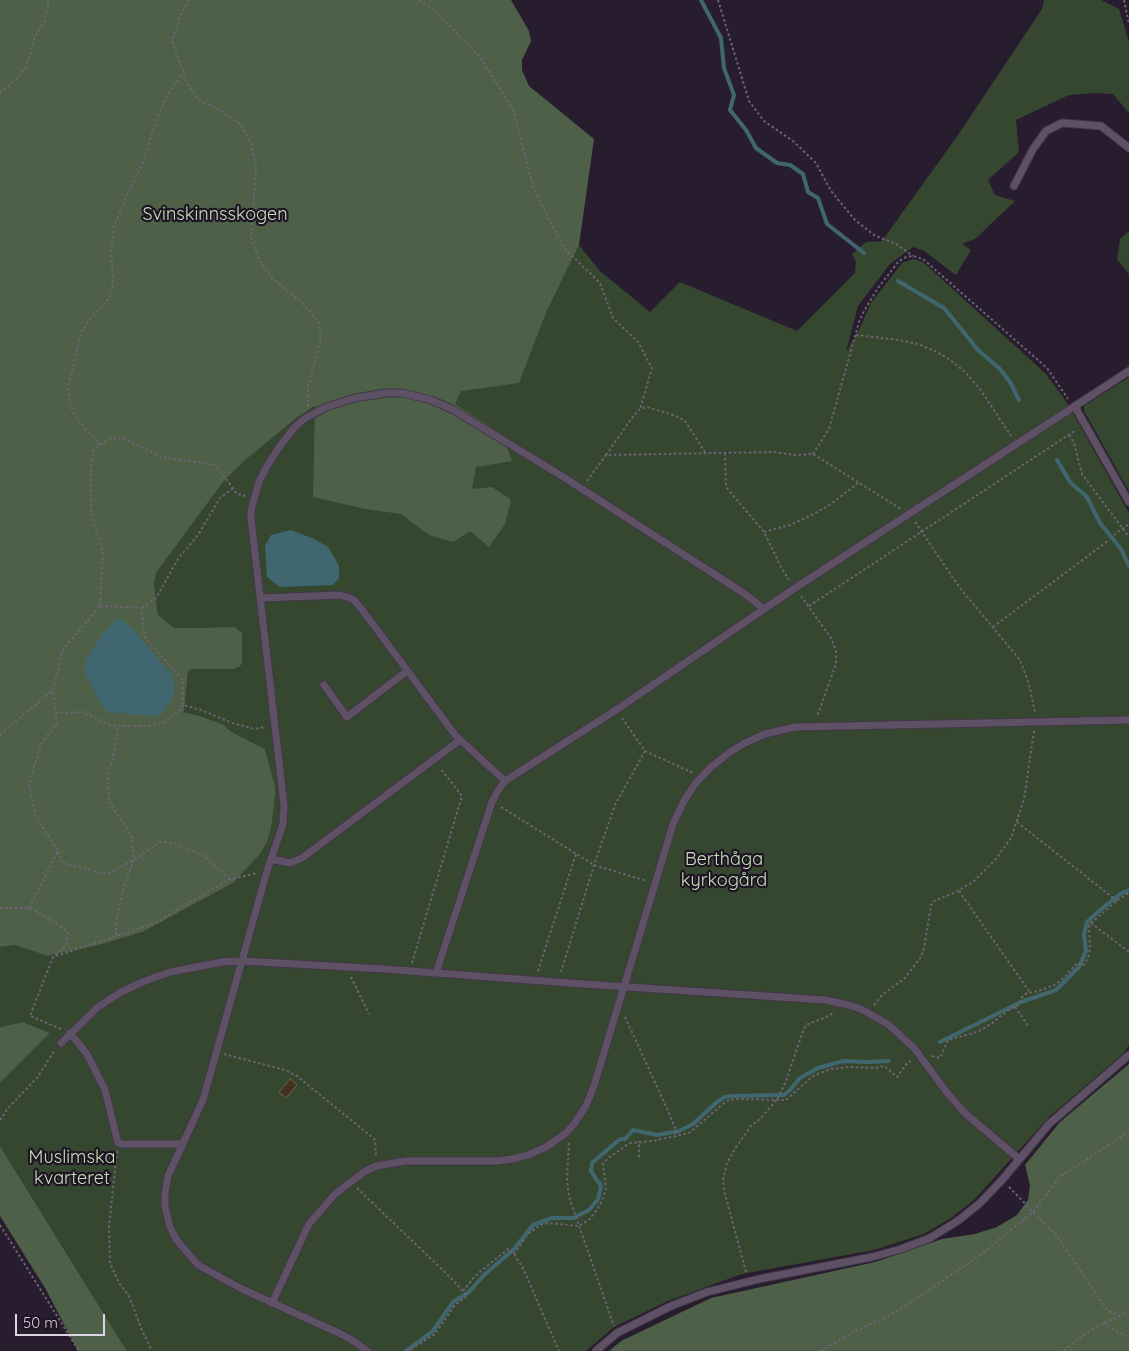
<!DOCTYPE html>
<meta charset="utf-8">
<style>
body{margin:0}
#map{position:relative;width:1129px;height:1351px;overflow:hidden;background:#281c2f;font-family:Quicksand,sans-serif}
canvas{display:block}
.scale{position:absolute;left:15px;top:1314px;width:90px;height:22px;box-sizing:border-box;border:2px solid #dcd4e1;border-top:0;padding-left:6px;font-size:15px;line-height:18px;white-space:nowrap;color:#dcd4e1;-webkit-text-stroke:4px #1f1325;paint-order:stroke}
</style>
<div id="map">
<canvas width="1129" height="1351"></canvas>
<div class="scale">50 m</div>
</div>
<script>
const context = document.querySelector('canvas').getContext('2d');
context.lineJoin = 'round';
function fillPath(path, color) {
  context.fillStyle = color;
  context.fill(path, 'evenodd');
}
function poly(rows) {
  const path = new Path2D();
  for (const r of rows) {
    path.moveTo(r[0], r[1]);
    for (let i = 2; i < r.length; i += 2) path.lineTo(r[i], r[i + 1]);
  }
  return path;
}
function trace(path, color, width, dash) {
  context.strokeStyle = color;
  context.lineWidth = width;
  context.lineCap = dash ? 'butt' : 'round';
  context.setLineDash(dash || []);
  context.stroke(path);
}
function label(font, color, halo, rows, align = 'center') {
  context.font = font + ' Quicksand,sans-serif';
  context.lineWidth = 4.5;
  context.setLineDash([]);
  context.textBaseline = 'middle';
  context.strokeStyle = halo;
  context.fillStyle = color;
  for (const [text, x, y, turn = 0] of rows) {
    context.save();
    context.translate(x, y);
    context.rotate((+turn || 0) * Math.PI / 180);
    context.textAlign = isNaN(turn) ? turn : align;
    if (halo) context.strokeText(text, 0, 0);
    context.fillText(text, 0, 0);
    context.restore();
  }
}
const green = poly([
 [1044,0,1101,0,1119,9,1129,42,1129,113,1113,94,1096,93,1069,95,1016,120,1019,152,988,180,995,195,1015,201,975,239,962,244,971,250,956,275,924,251,913,247,890,264,858,306,846,352,859,330,871,303,902,263,913,259,923,262,1046,374,1066,401,1129,513,1129,1045,1124,1053,1049,1117,974,1200,951,1218,924,1234,874,1250,742,1274,668,1301,614,1327,586,1351,127,1351,0,1146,0,1083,50,1033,23,1022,0,1027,0,947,15,945,49,956,96,946,143,932,233,883,260,854,267,842,271,829,275,797,275,786,265,749,232,732,228,728,200,716,184,712,188,672,190,669,233,669,239,667,242,664,242,633,235,627,174,628,162,620,158,616,154,584,156,573,223,482,243,462,297,416,316,406,518,383,546,313,579,245,600,271,650,312,680,282,797,331,855,273,856,262,852,254,866,242,882,241,958,135,1042,9],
 [1129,231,1129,274,1117,259,1120,239],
 [1129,377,1129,491,1084,411,1084,406]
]);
const forest = poly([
 [0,0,511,0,529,31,531,41,522,60,522,70,529,86,594,139,579,245,546,313,519,383,461,391,455,404,503,435,512,461,476,467,472,489,492,487,511,500,505,524,489,547,470,531,453,542,429,535,401,514,365,509,313,497,315,406,297,417,243,462,223,482,156,573,154,584,158,615,174,628,235,627,242,633,242,664,239,667,233,669,190,669,188,672,184,712,200,716,224,725,232,732,265,749,275,786,275,797,271,829,267,842,260,854,233,883,143,932,96,946,48,956,15,945,0,947],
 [23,1022,50,1033,0,1083,0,1027],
 [1129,1064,1129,1351,609,1351,621,1341,711,1298,875,1262,942,1239,975,1234,997,1227,1017,1215,1028,1200,1030,1185,1025,1165,1060,1122],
 [0,1146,91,1293,127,1351,78,1351,45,1288,0,1216]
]);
const water = poly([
 [291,530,314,539,328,547,339,566,339,578,333,585,280,587,267,577,265,546,271,535],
 [120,619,129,625,172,675,175,686,172,699,163,712,157,715,150,716,109,712,104,709,100,702,84,671,86,660,101,636,115,620]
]);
const stream = poly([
 [701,0,721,38,724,68,734,95,730,110,746,130,756,148,777,163,790,165,803,174,808,192,818,198,827,224,864,253],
 [898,281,944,308,978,350,1000,369,1010,382,1019,400],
 [1057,460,1070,482,1087,497,1100,523,1121,549,1129,566],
 [940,1042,1021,1002,1056,990,1079,967,1086,951,1084,935,1087,922,1099,911,1120,894,1129,890],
 [406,1351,433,1331,453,1302,469,1292,484,1275,514,1249,533,1225,552,1218,573,1218,589,1210,598,1199,601,1187,600,1183,598,1182,591,1171,592,1163,620,1139,625,1139,633,1130,657,1135,679,1131,693,1124,717,1102,725,1097,733,1096,784,1095,789,1091,800,1078,818,1068,843,1061,866,1062,889,1061]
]);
const building = poly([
 [290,1079,297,1085,286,1098,279,1092,290,1079]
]);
const path = poly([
 [189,0,181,14,172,41,188,85,200,101,217,108,240,124,251,143,256,165,251,237,260,262,273,279,300,301,319,322,321,339,308,387,308,407],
 [419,0,432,8,481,58,514,112,534,190,564,248,600,283,613,318,638,342,652,368,640,409],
 [718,0,749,101,764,121,793,141,816,163,831,191,855,220,874,235,896,244,913,256],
 [1124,0,1129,24],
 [0,93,16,79,26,67,35,36,44,22,48,7,48,0],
 [856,335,899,340,918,344,933,350,949,359,965,372,980,389,1011,436],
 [1069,435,1074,443,1082,474,1129,537],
 [100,445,77,419,70,405,68,388,81,333,90,319,107,301,112,291,113,277,111,252,114,226,133,182,142,165,157,118,167,96,183,73],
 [725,453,726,487,764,532,782,569,789,580],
 [813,454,829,429,859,322,864,311,878,288,899,261,906,257,913,256,923,259,1047,368,1068,399],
 [606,455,634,415,640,409,647,407,676,416,685,421,705,452],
 [587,481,606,455,774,452,796,455,813,454,901,509],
 [915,522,960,588,1020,660,1029,684,1035,712],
 [764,532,790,525,812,515,831,504,858,483],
 [1114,535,1129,524],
 [801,596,831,638,836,651,836,664,817,717],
 [100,606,141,608,145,638,183,680,183,705,201,710,232,723,255,729,265,727],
 [809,606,1076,430],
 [142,608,156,598,178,559,198,535,220,498,233,488],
 [993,627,1108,541],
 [56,713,83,712,108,724,118,726],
 [622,718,645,751,693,773],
 [0,735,53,690],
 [501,807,594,865,647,881],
 [1017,822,1117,901],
 [58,851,62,863,107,874,134,860,160,842,173,843,204,856,230,879],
 [959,891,1029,991],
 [0,908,29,908,54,921,68,932,66,945,55,955],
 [29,908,58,851,36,817,29,784,41,744,57,723,53,690,63,649,100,606,103,552,91,513,91,463,94,449,109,439,123,438,161,457,216,465,237,494,246,496],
 [1091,923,1129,952],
 [116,935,116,924,124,886,134,860,131,835,109,802,108,773,113,758,118,726,147,726,163,723,177,713,183,705],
 [412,963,462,796,440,768],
 [538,971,576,854],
 [561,972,594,865,615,805,645,751],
 [351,977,369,1014],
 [874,1005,882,995,905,978,921,957,924,948,931,905,934,901,954,893,973,882,995,860,1011,838,1024,799,1034,731],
 [1015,1007,1029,1027],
 [625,1017,669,1113,675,1128,676,1137],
 [61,1029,30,1016,53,957,156,923,178,909,230,879,258,873],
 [224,1054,285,1070,297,1076,372,1137,375,1140,376,1156],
 [932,1056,940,1058,948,1040,977,1032,991,1024,1007,1011,1018,1005,1022,997,1027,993,1039,991,1056,984,1065,977,1077,963,1083,966,1088,958,1090,949,1089,927,1091,923,1120,898,1129,893],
 [0,1120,8,1108,37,1078,55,1050],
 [569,1143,567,1180,569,1197,614,1326],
 [117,1151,109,1227,110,1263,119,1283,129,1296,141,1328,152,1351],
 [639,1157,639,1141],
 [1009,1187,1056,1235,1108,1311,1120,1316],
 [357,1188,451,1278,467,1296,455,1305,435,1334,408,1351],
 [0,1225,79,1351],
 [514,1254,527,1235,540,1225,549,1223,579,1226,590,1219,600,1205,606,1190,603,1164,608,1158,630,1143,653,1141,689,1133,723,1104,729,1100,739,1099,786,1100,813,1076,831,1069,849,1067,874,1068,884,1066,897,1077,908,1062,911,1061],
 [746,1272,725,1194,723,1180,727,1163,736,1147,751,1126,761,1118,778,1098,786,1081,804,1028,808,1024,824,1018,835,1012],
 [463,1291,475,1276,508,1249,514,1254,523,1268,559,1351],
 [1103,1323,1129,1338],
 [821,1351,855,1331,891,1315,978,1257,1033,1212,1061,1176,1129,1132],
 [1064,1351,1078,1339,1100,1325,1129,1312]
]);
const service = poly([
 [1014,186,1033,149,1046,131,1062,123,1101,126,1129,148],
 [1075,407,1129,502],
 [261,598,340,595,353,599,363,611,456,736,505,781],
 [324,685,347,717,407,671],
 [271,859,290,863,302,858,460,740],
 [436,973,492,802,499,789,505,781,616,710,795,588,1129,371],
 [70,1033,87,1054,105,1090,118,1143,123,1144,183,1144],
 [61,1043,98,1007,121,992,145,981,170,972,222,962,241,961,384,969,583,984,825,1000,849,1005,863,1010,889,1025,914,1048,948,1094,966,1114,1019,1159],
 [272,1303,309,1224,335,1194,364,1172,376,1166,406,1161,498,1161,512,1159,528,1155,546,1147,565,1134,574,1124,586,1106,594,1086,673,824,684,801,695,784,710,768,730,752,745,743,765,734,795,727,1129,720],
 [367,1351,355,1342,341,1334,242,1289,198,1265,176,1239,170,1227,165,1206,165,1194,168,1176,203,1100,267,871,283,824,284,805,251,518,251,510,259,482,267,466,280,446,294,428,304,419,326,407,355,398,386,393,402,393,431,400,452,409,565,478,745,594,764,609],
 [596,1351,617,1333,671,1306,707,1292,759,1279,872,1257,901,1249,930,1238,959,1220,980,1203,1002,1180,1049,1124,1129,1055]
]);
const parkNames = [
 ["Svinskinnsskogen",215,215],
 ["Berthåga",724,860],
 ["kyrkogård",724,881],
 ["Muslimska",72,1158],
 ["kvarteret",72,1179]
];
fillPath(green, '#364730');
fillPath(forest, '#4e6148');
fillPath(water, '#40676f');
trace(stream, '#40676f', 4);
fillPath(building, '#43321f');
trace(building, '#73614c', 1);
trace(service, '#423747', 9);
trace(path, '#6e6374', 2, [2.5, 2.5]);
trace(service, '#5e5065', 7);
label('18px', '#bfe3b3', '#1f1325', parkNames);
</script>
